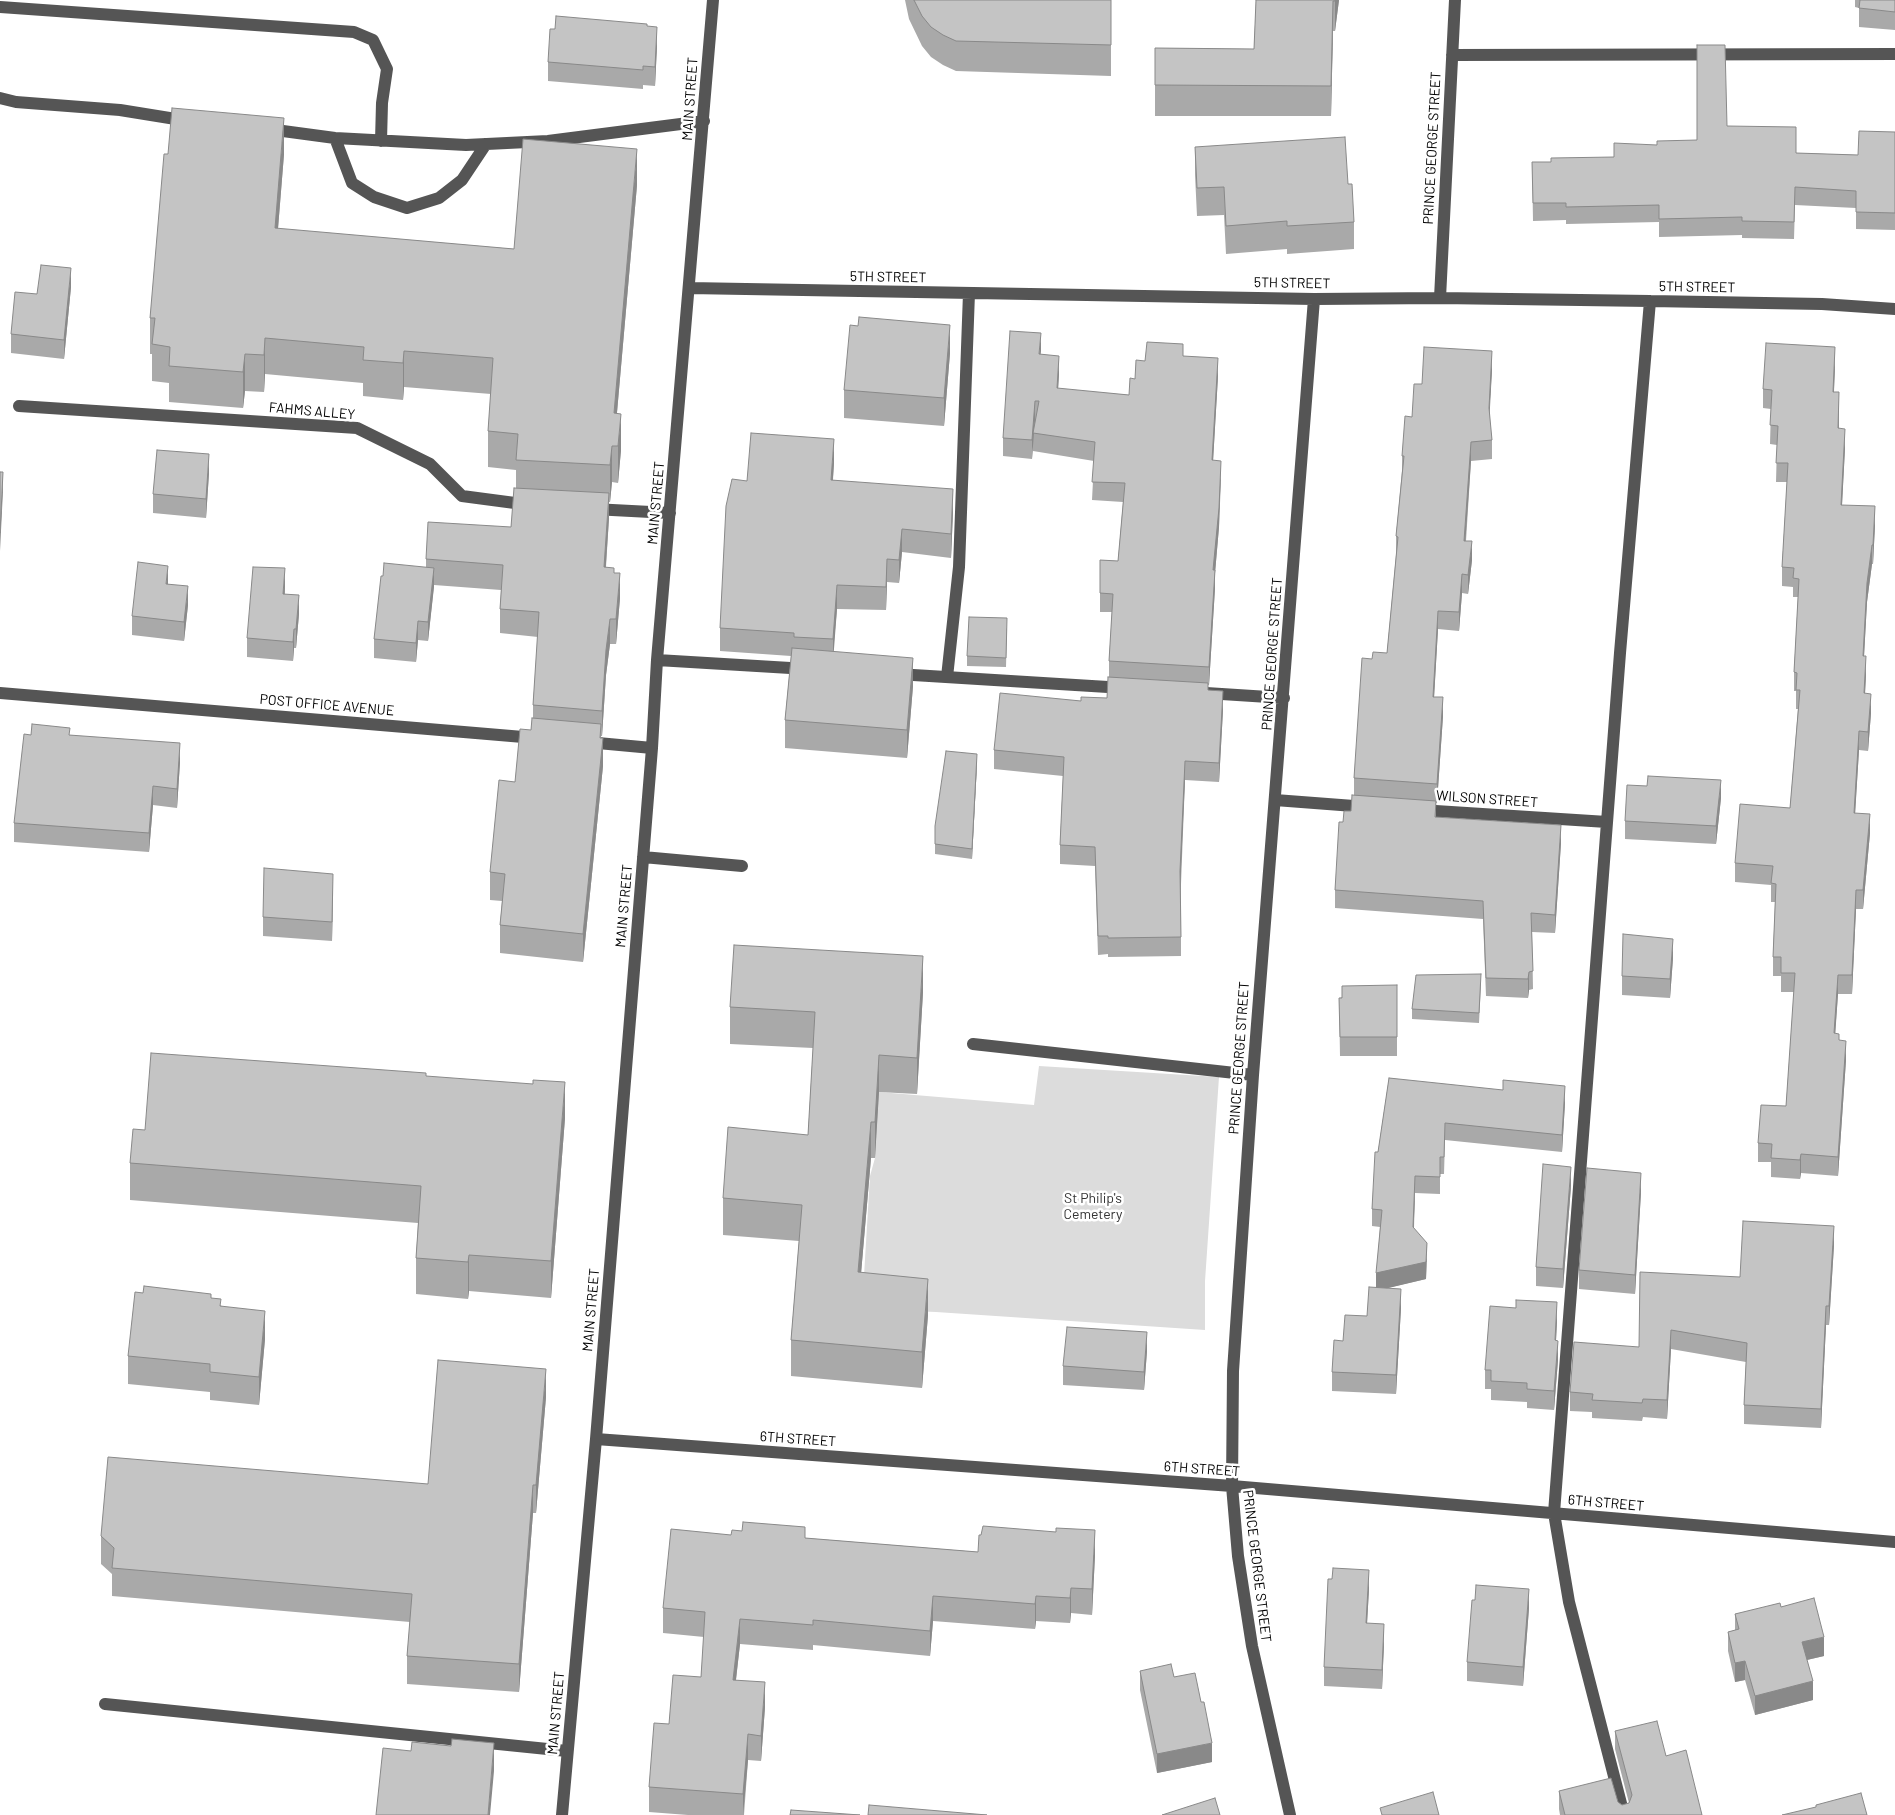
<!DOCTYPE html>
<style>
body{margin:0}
canvas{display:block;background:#fff}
</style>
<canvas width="1895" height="1815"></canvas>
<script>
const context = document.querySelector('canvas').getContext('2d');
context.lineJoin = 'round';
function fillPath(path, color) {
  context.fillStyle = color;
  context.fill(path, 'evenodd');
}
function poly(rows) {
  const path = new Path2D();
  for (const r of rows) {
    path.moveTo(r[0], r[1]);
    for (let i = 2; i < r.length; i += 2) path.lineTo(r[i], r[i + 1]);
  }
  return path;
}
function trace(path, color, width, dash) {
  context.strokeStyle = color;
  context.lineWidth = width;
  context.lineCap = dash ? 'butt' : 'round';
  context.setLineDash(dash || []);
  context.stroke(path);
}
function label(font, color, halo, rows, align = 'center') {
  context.font = font + ' Barlow,sans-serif';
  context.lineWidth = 5;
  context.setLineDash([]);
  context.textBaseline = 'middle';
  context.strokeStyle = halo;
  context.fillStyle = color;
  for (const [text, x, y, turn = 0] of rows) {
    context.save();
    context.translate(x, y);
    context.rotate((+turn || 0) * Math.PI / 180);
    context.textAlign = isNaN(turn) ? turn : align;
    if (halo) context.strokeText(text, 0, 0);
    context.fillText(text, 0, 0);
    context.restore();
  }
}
const green = poly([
 [1039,1066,1219,1077,1205,1281,1205,1330,936,1312,862,1309,870,1176,875,1158,879,1092,1034,1105]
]);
const minor = poly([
 [0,7,354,32,373,40,387,69,382,103,381,141],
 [1452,55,1895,54],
 [0,98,16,102,120,110,188,121],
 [268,129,335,138,466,145,548,141,704,121],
 [335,138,352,183,374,197,407,208,439,198,462,180,486,144],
 [689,288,1314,299,1440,298,1650,301,1822,304,1895,309],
 [1440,298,1455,0],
 [19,406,357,428,430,464,462,496,530,505],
 [593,509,670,513],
 [657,660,807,669],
 [897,674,1124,688],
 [947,677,959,567,969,293],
 [0,693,535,738],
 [1206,693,1284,698],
 [587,742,652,748],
 [1275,800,1367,807],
 [1420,810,1607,822],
 [643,857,742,866],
 [973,1044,1253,1075],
 [596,1439,1232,1486,1895,1542],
 [105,1704,567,1751],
 [562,1815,596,1439,652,748,657,660,713,0],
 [1290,1815,1252,1646,1238,1556,1232,1486,1233,1371,1253,1075,1314,299],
 [1624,1815,1569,1602,1554,1513,1620,653,1650,301]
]);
const wall = poly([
 [905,0,1111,0,1111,76,956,71,943,65,931,57,922,46,909,19],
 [1256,0,1339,0,1335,31,1333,31,1331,116,1155,116,1155,48,1254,49],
 [1855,0,1895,0,1895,30,1859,27,1859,8,1855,7],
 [647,26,657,46,655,86,643,85,643,89,548,81,548,62,555,29],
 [1727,126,1796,153,1858,155,1895,132,1895,230,1856,229,1856,208,1795,205,1794,239,1742,238,1742,235,1659,237,1659,222,1566,224,1566,220,1533,221,1532,162,1551,162,1614,157,1657,145,1697,140],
 [1195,147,1348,184,1354,222,1354,249,1287,254,1287,249,1226,254,1224,215,1197,216,1195,175],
 [168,154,284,154,278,229,514,249,637,185,617,413,621,450,618,483,612,482,610,502,609,502,609,518,606,567,614,573,620,598,616,644,610,644,606,675,602,736,601,736,603,766,583,962,500,953,500,925,502,901,490,900,490,872,515,782,531,730,533,718,533,705,538,637,500,633,500,609,501,590,434,585,428,641,418,640,416,662,374,658,374,639,383,576,426,567,426,559,511,527,516,488,516,470,488,467,488,431,491,394,404,387,403,400,363,396,363,383,265,374,264,392,245,391,243,408,169,402,169,383,152,381,152,354,150,354,150,318],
 [71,287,64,359,11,353,11,334,37,294],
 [858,326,950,353,944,426,844,418,844,390],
 [1040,354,1059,374,1058,389,1129,395,1135,379,1145,361,1183,356,1218,376,1213,461,1221,480,1219,527,1215,573,1215,588,1209,685,1208,685,1208,690,1223,710,1219,782,1185,780,1181,884,1181,956,1108,957,1108,954,1098,955,1095,866,1060,864,1060,845,1063,776,994,769,994,750,1081,701,1107,698,1109,677,1109,661,1112,612,1100,612,1100,560,1118,561,1123,502,1092,500,1094,461,1033,451,1033,439,1032,459,1003,456,1003,438],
 [1835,366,1834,392,1839,411,1839,428,1845,448,1842,505,1875,525,1873,564,1872,564,1867,602,1864,656,1866,675,1865,693,1871,713,1868,751,1859,750,1855,813,1870,833,1863,909,1856,909,1852,994,1838,994,1835,1034,1839,1040,1846,1060,1838,1176,1801,1173,1800,1179,1771,1177,1771,1162,1758,1162,1758,1143,1786,1106,1794,992,1781,992,1781,976,1773,976,1773,957,1775,902,1771,902,1771,885,1735,882,1735,863,1790,808,1798,709,1796,709,1796,691,1794,691,1794,672,1798,597,1793,597,1793,587,1782,586,1782,567,1787,482,1776,482,1777,445,1770,444,1771,409,1763,408,1763,389],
 [1492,370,1489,415,1492,440,1492,459,1471,461,1466,541,1472,560,1468,594,1462,593,1459,631,1438,629,1434,697,1443,716,1437,803,1436,803,1436,817,1561,843,1555,933,1532,932,1533,989,1529,990,1528,998,1486,996,1483,919,1335,908,1335,890,1343,822,1351,811,1354,795,1354,778,1372,659,1387,653,1396,555,1396,536,1402,471,1402,456,1412,417,1422,384],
 [834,463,833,480,953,512,951,558,902,552,899,583,887,582,886,610,837,609,833,652,913,686,907,758,785,748,785,720,791,656,720,651,720,628,747,481],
 [209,473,206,518,153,513,153,494],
 [168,584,188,605,184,641,132,635,132,616],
 [285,587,285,594,299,614,296,648,294,648,293,661,247,657,247,638],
 [1007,628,1006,667,967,666,967,656],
 [31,735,70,735,180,762,177,808,153,805,149,852,14,842,14,823],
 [977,764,972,859,935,854,935,826],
 [1721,798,1716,844,1625,839,1625,821],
 [333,893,332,941,263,936,263,917],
 [1673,958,1670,998,1622,995,1622,976],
 [1481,983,1479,1023,1412,1019,1412,1009],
 [1397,985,1397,1056,1340,1056,1339,998],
 [923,992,917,1094,879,1092,875,1158,871,1158,861,1273,928,1315,922,1388,791,1376,791,1340,799,1241,723,1235,723,1198,808,1135,813,1048,730,1044,730,1007],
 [426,1076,565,1118,551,1298,469,1291,468,1299,416,1294,416,1258,418,1223,130,1200,130,1163,145,1130],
 [1389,1078,1565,1103,1562,1152,1445,1140,1444,1174,1440,1174,1440,1194,1415,1193,1414,1228,1427,1260,1426,1279,1387,1288,1401,1308,1396,1394,1332,1391,1332,1372,1343,1341,1367,1316,1376,1287,1380,1227,1372,1226,1372,1209,1378,1152],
 [1571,1186,1563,1288,1536,1286,1536,1267],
 [1641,1192,1635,1294,1579,1289,1579,1270],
 [1834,1245,1829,1325,1826,1325,1821,1428,1744,1424,1744,1405,1746,1362,1671,1349,1667,1419,1643,1417,1642,1421,1592,1418,1592,1412,1570,1411,1570,1392,1639,1347,1740,1277],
 [143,1293,211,1298,265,1339,259,1405,210,1400,210,1392,128,1384,128,1356],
 [1557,1321,1556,1341,1558,1360,1554,1410,1527,1408,1527,1402,1491,1400,1491,1389,1485,1389,1485,1370],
 [1147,1351,1144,1390,1063,1385,1063,1366],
 [546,1397,536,1513,533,1513,519,1692,407,1684,407,1656,410,1622,112,1596,112,1574,101,1564,101,1536,428,1484],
 [731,1535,805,1538,978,1552,1095,1555,1092,1615,1071,1613,1070,1623,1036,1621,1035,1629,933,1621,930,1656,813,1645,813,1650,740,1644,736,1680,765,1707,761,1761,748,1760,744,1815,688,1815,649,1812,649,1787,669,1724,701,1677,704,1637,663,1633,663,1608],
 [1369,1589,1367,1623,1384,1643,1382,1689,1324,1686,1324,1667],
 [1781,1607,1824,1656,1807,1660,1813,1700,1755,1715,1745,1680,1735,1682,1728,1651,1728,1632,1735,1630,1735,1614],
 [1529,1608,1523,1686,1467,1681,1467,1662],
 [1140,1671,1174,1677,1212,1762,1157,1773,1140,1690],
 [1615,1731,1666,1756,1702,1815,1560,1815,1559,1809,1559,1791,1618,1802,1622,1805,1629,1803,1615,1749]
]);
const shadedWall = poly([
 [1335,0,1339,0,1335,31],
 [1333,1,1333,31,1331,116,1331,86],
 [657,27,657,46,655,86,655,67],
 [284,118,284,154,275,265,275,228],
 [637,149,637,185,614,446,614,413],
 [71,268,71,287,64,359,64,340],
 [950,325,950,353,944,426,944,398],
 [1041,333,1041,351,1039,373,1039,354],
 [265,338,265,374,264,392,264,355],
 [1835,347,1835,366,1833,411,1833,392],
 [404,351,404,387,403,400,403,363],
 [1492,351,1492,370,1489,426,1489,408],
 [245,354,245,391,243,408,243,372],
 [1059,356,1059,374,1057,407,1057,388],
 [1218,358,1218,376,1212,479,1212,460],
 [1839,392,1839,411,1838,447,1838,428],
 [1035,401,1035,420,1032,459,1032,440],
 [621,414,621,450,618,483,618,446],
 [1845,429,1845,448,1841,524,1841,505],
 [834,439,834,463,831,504,831,480],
 [1471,442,1471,461,1464,560,1464,541],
 [612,446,612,482,610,502,610,465],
 [209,454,209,473,206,518,206,499],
 [1221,461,1219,527,1215,573,1215,588,1209,685,1209,667,1213,570],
 [3,472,3,490,0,551,0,533],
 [953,489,953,512,951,558,951,534],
 [609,493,609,518,604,592,604,567],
 [1875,506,1875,525,1873,564,1873,545],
 [902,529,902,552,899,583,899,560],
 [1472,541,1472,560,1468,594,1468,575],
 [1872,545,1872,564,1867,602,1863,675,1863,656,1867,583],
 [887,559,887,582,886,610,886,587],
 [168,566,168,585,166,584],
 [285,568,285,587,283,613,283,594],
 [434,568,434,587,428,641,428,622],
 [620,573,620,598,616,644,616,619],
 [1462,574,1462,593,1459,631,1459,612],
 [837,585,837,609,833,662,833,639],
 [188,586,188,605,184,641,184,622],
 [299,595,299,614,296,648,296,629],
 [1438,611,1438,629,1433,716,1433,697],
 [610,619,610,644,606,675,602,736,602,711,606,650],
 [418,621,418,640,416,662,416,643],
 [294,629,294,648,293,661,293,642],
 [1866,656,1866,675,1864,712,1864,693],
 [913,658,913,686,907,758,907,730],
 [1223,691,1223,710,1219,782,1219,763],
 [1871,694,1871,713,1868,751,1868,732],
 [1443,697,1443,716,1437,803,1437,784],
 [1859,731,1859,750,1854,832,1854,813],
 [603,738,603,766,583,962,583,934],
 [180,743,180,762,177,808,177,789],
 [977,754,977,764,972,859,972,849],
 [1185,761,1185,780,1180,890,1180,871],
 [1721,780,1721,798,1716,844,1716,826],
 [153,786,153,805,149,852,149,833],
 [1870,814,1870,833,1863,909,1863,890],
 [1561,825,1561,843,1555,933,1555,915],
 [333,874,333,893,332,941,332,922],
 [1856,890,1856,909,1852,994,1852,975],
 [1673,939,1673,958,1670,998,1670,979],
 [923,956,923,992,917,1094,917,1058],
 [1529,972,1529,990,1528,998,1528,979],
 [1838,975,1838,994,1834,1052,1834,1033],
 [1846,1041,1846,1060,1838,1176,1838,1157],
 [879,1055,879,1092,875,1158,875,1122],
 [565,1082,565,1118,551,1298,551,1261],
 [1565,1086,1565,1103,1562,1152,1562,1135],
 [871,1122,871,1158,858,1309,858,1272],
 [1801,1154,1801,1173,1800,1179,1800,1160],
 [1571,1167,1571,1186,1563,1288,1563,1269],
 [1641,1173,1641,1192,1635,1294,1635,1275],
 [1415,1176,1415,1193,1413,1245,1413,1227],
 [1834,1226,1834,1245,1829,1325,1829,1306],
 [1427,1243,1426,1279,1376,1291,1376,1273],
 [469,1255,469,1291,468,1299,468,1262],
 [928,1279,928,1315,922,1388,922,1352],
 [1401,1289,1401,1308,1396,1394,1396,1375],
 [1557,1302,1557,1321,1555,1359,1555,1340],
 [1826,1306,1826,1325,1821,1428,1821,1409],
 [265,1311,265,1339,259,1405,259,1377],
 [1671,1330,1671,1349,1667,1419,1667,1400],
 [1147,1332,1147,1351,1144,1390,1144,1372],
 [1558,1341,1558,1360,1554,1410,1554,1391],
 [546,1369,546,1397,536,1513,536,1485],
 [533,1485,533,1513,519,1692,519,1664],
 [1095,1530,1095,1555,1092,1615,1092,1589],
 [1369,1570,1369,1589,1366,1642,1366,1623],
 [1071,1588,1071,1613,1070,1623,1070,1598],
 [1529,1589,1529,1608,1523,1686,1523,1667],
 [933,1596,933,1621,930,1656,930,1631],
 [1036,1596,1036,1621,1035,1629,1035,1604],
 [740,1619,740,1644,733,1705,733,1680],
 [1384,1624,1384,1643,1382,1689,1382,1670],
 [1824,1637,1824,1656,1802,1661,1802,1642],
 [1745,1661,1745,1680,1735,1682,1735,1663],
 [1813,1681,1813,1700,1755,1715,1755,1696],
 [765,1682,765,1707,761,1761,761,1736],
 [748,1734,748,1760,743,1815,743,1794],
 [494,1743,494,1771,490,1815,488,1815],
 [1212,1743,1212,1762,1157,1773,1157,1754]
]);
const building = poly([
 [914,0,1111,0,1111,45,956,41,943,35,931,27,922,16,914,0],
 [1256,0,1335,0,1335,1,1333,1,1331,86,1155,85,1155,48,1254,49,1256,0],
 [1860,0,1895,0,1895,12,1859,8,1860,0],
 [556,16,647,24,647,26,657,27,655,67,643,66,643,70,548,62,550,29,555,29,556,16],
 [1697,45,1725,45,1727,126,1796,127,1796,153,1858,155,1859,131,1895,132,1895,213,1856,212,1856,191,1795,187,1794,222,1742,221,1742,217,1659,219,1659,205,1566,207,1566,203,1533,203,1532,162,1551,162,1551,158,1614,157,1614,143,1657,145,1657,141,1697,140,1697,45],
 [172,108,284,118,275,228,514,249,523,139,637,149,614,413,621,414,618,446,612,446,610,465,516,460,518,434,488,431,493,358,404,351,403,363,363,360,364,347,265,338,264,355,245,354,243,372,169,366,170,347,152,344,155,318,150,318,164,154,168,154,172,108],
 [1345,137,1348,184,1352,184,1354,222,1287,226,1287,221,1226,226,1224,187,1197,188,1195,147,1345,137],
 [41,265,71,268,64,340,11,334,15,292,37,294,41,265],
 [859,317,950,325,944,398,844,390,850,325,858,326,859,317],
 [1010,331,1041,333,1039,354,1059,356,1057,388,1129,395,1130,378,1135,379,1136,360,1145,361,1147,342,1183,344,1183,356,1218,358,1212,460,1221,461,1219,508,1213,570,1215,570,1209,667,1109,661,1113,594,1100,593,1100,560,1118,561,1125,483,1092,482,1095,442,1033,433,1039,401,1035,401,1032,440,1003,438,1010,331],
 [1766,343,1835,347,1833,392,1839,392,1838,428,1845,429,1841,505,1875,506,1873,545,1872,545,1867,583,1863,656,1866,656,1864,693,1871,694,1868,732,1859,731,1854,813,1870,814,1863,890,1856,890,1852,975,1838,975,1834,1033,1839,1034,1839,1040,1846,1041,1838,1157,1801,1154,1800,1160,1771,1158,1772,1144,1758,1143,1761,1105,1786,1106,1795,973,1781,973,1781,957,1773,957,1776,884,1771,883,1773,866,1735,863,1740,804,1790,808,1800,690,1796,690,1797,673,1794,672,1799,579,1793,578,1794,568,1782,567,1788,463,1776,463,1778,426,1770,425,1772,390,1763,389,1766,343],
 [1424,347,1492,351,1489,408,1492,440,1471,442,1464,541,1472,541,1468,575,1462,574,1459,612,1438,611,1433,697,1443,697,1437,784,1354,778,1362,658,1372,659,1373,652,1387,653,1398,537,1396,536,1404,456,1402,456,1405,416,1412,417,1414,384,1422,384,1424,347],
 [751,433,834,439,831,480,953,489,951,534,902,529,899,560,887,559,886,587,837,585,833,639,794,637,794,633,720,628,726,506,732,479,747,481,751,433],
 [157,450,209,454,206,499,153,494,157,450],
 [0,472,3,472,0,533,0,472],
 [514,488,609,493,604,567,614,568,614,573,620,573,616,619,610,619,606,650,602,711,533,705,539,612,500,609,503,565,426,559,428,522,511,527,514,488],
 [138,562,168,566,166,584,188,586,184,622,132,616,138,562],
 [384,563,434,568,428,622,418,621,416,643,374,639,381,576,383,576,384,563],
 [253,567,285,568,283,594,299,595,296,629,294,629,293,642,247,638,253,567],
 [969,617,1007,618,1006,658,967,656,969,617],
 [792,648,913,658,907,730,785,720,792,648],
 [1108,677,1208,683,1208,690,1223,691,1219,763,1185,761,1180,871,1181,937,1108,938,1108,936,1098,936,1095,847,1060,845,1064,757,994,750,1000,693,1081,701,1081,697,1107,698,1108,677],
 [532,718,601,724,600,738,603,738,583,934,500,925,505,874,490,872,499,780,515,782,520,729,531,730,532,718],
 [32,724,70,728,69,735,180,743,177,789,153,786,149,833,14,823,24,734,31,735,32,724],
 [946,751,977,754,972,849,935,844,935,826,946,751],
 [1648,776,1721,780,1716,826,1625,821,1627,785,1647,786,1648,776],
 [1352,795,1436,801,1435,817,1561,825,1555,915,1531,913,1533,971,1529,972,1528,979,1486,978,1483,901,1335,890,1339,822,1343,822,1344,811,1351,811,1352,795],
 [264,868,333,874,332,922,263,917,264,868],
 [1623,934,1673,939,1670,979,1622,976,1623,934],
 [734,945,923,956,917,1058,879,1055,875,1122,871,1122,858,1272,928,1279,922,1352,791,1340,802,1205,723,1198,728,1127,808,1135,815,1012,730,1007,734,945],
 [1481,974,1479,1013,1412,1009,1416,975,1481,974],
 [1397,985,1397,1037,1340,1037,1339,998,1342,998,1342,986,1397,985],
 [151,1053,426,1073,426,1076,533,1084,533,1080,565,1082,551,1261,469,1255,468,1262,416,1258,421,1186,130,1163,133,1129,145,1130,151,1053],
 [1389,1078,1503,1090,1503,1080,1565,1086,1562,1135,1445,1123,1444,1157,1440,1157,1440,1177,1415,1176,1413,1227,1427,1243,1426,1262,1376,1273,1382,1210,1372,1209,1375,1152,1378,1152,1389,1078],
 [1543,1164,1571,1167,1563,1269,1536,1267,1543,1164],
 [1587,1168,1641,1173,1635,1275,1579,1270,1587,1168],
 [1743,1221,1834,1226,1829,1306,1826,1306,1821,1409,1744,1405,1747,1343,1671,1330,1667,1400,1643,1399,1642,1403,1592,1400,1593,1394,1570,1392,1574,1342,1639,1347,1640,1272,1740,1277,1743,1221],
 [144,1286,211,1294,211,1298,221,1299,220,1306,265,1311,259,1377,210,1372,210,1364,128,1356,135,1292,143,1293,144,1286],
 [1369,1287,1401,1289,1396,1375,1332,1372,1334,1340,1343,1341,1345,1315,1367,1316,1369,1287],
 [1516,1300,1557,1302,1555,1340,1558,1341,1554,1391,1527,1389,1527,1383,1491,1381,1491,1370,1485,1370,1490,1306,1516,1308,1516,1300],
 [1067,1327,1147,1332,1144,1372,1063,1366,1067,1327],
 [438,1360,546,1369,536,1485,533,1485,519,1664,407,1656,412,1594,112,1568,114,1548,101,1536,108,1457,428,1484,438,1360],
 [743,1522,805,1527,805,1538,978,1552,979,1535,981,1535,983,1526,1056,1532,1056,1528,1095,1530,1092,1589,1071,1588,1070,1598,1036,1596,1035,1604,933,1596,930,1631,813,1620,813,1625,740,1619,733,1680,765,1682,761,1736,748,1734,743,1794,649,1787,654,1723,669,1724,673,1675,701,1677,705,1612,663,1608,671,1529,731,1535,732,1530,742,1531,743,1522],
 [1333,1568,1369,1570,1366,1623,1384,1624,1382,1670,1324,1667,1328,1579,1332,1579,1333,1568],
 [1476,1585,1529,1589,1523,1667,1467,1662,1472,1600,1475,1600,1476,1585],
 [1814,1598,1824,1637,1802,1642,1813,1681,1755,1696,1745,1661,1735,1663,1728,1632,1739,1629,1735,1614,1780,1603,1781,1607,1814,1598],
 [1171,1664,1174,1677,1195,1673,1201,1702,1204,1702,1212,1743,1157,1754,1140,1671,1171,1664],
 [1657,1721,1666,1756,1686,1750,1702,1815,1565,1815,1559,1791,1611,1778,1618,1802,1622,1805,1629,1803,1632,1795,1615,1731,1657,1721],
 [452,1739,494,1743,488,1815,376,1815,383,1748,411,1751,412,1742,451,1746,452,1739],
 [1433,1792,1439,1815,1382,1815,1380,1808,1433,1792],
 [1861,1793,1867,1815,1782,1815,1816,1807,1816,1805,1861,1793],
 [1215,1798,1220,1815,1162,1815,1215,1798],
 [869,1805,987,1815,868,1815,869,1805],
 [791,1810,860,1815,790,1815,791,1810]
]);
const streetNames = [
 ["MAIN STREET",690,99,-86],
 ["PRINCE GEORGE STREET",1432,148,-87],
 ["5TH STREET",888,277,1],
 ["5TH STREET",1292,283,1],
 ["5TH STREET",1697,287,1],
 ["FAHMS ALLEY",312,411,5],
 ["MAIN STREET",656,503,-85],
 ["PRINCE GEORGE STREET",1272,654,-86],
 ["POST OFFICE AVENUE",327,705,5],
 ["WILSON STREET",1487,799,4],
 ["MAIN STREET",624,906,-85],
 ["PRINCE GEORGE STREET",1239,1058,-86],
 ["MAIN STREET",591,1310,-85],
 ["6TH STREET",798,1439,4],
 ["6TH STREET",1202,1469,4],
 ["6TH STREET",1606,1503,5],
 ["PRINCE GEORGE STREET",1257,1566,83],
 ["MAIN STREET",556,1713,-85]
];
const parkNames = [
 ["St Philip's",1093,1198],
 ["Cemetery",1093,1214]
];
fillPath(green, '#dcdcdc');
trace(minor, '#555', 12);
fillPath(wall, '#a9a9a9');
fillPath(shadedWall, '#898989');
fillPath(building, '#c4c4c4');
trace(building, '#898989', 1);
label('14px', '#000', '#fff', streetNames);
label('14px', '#333', '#fff', parkNames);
</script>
